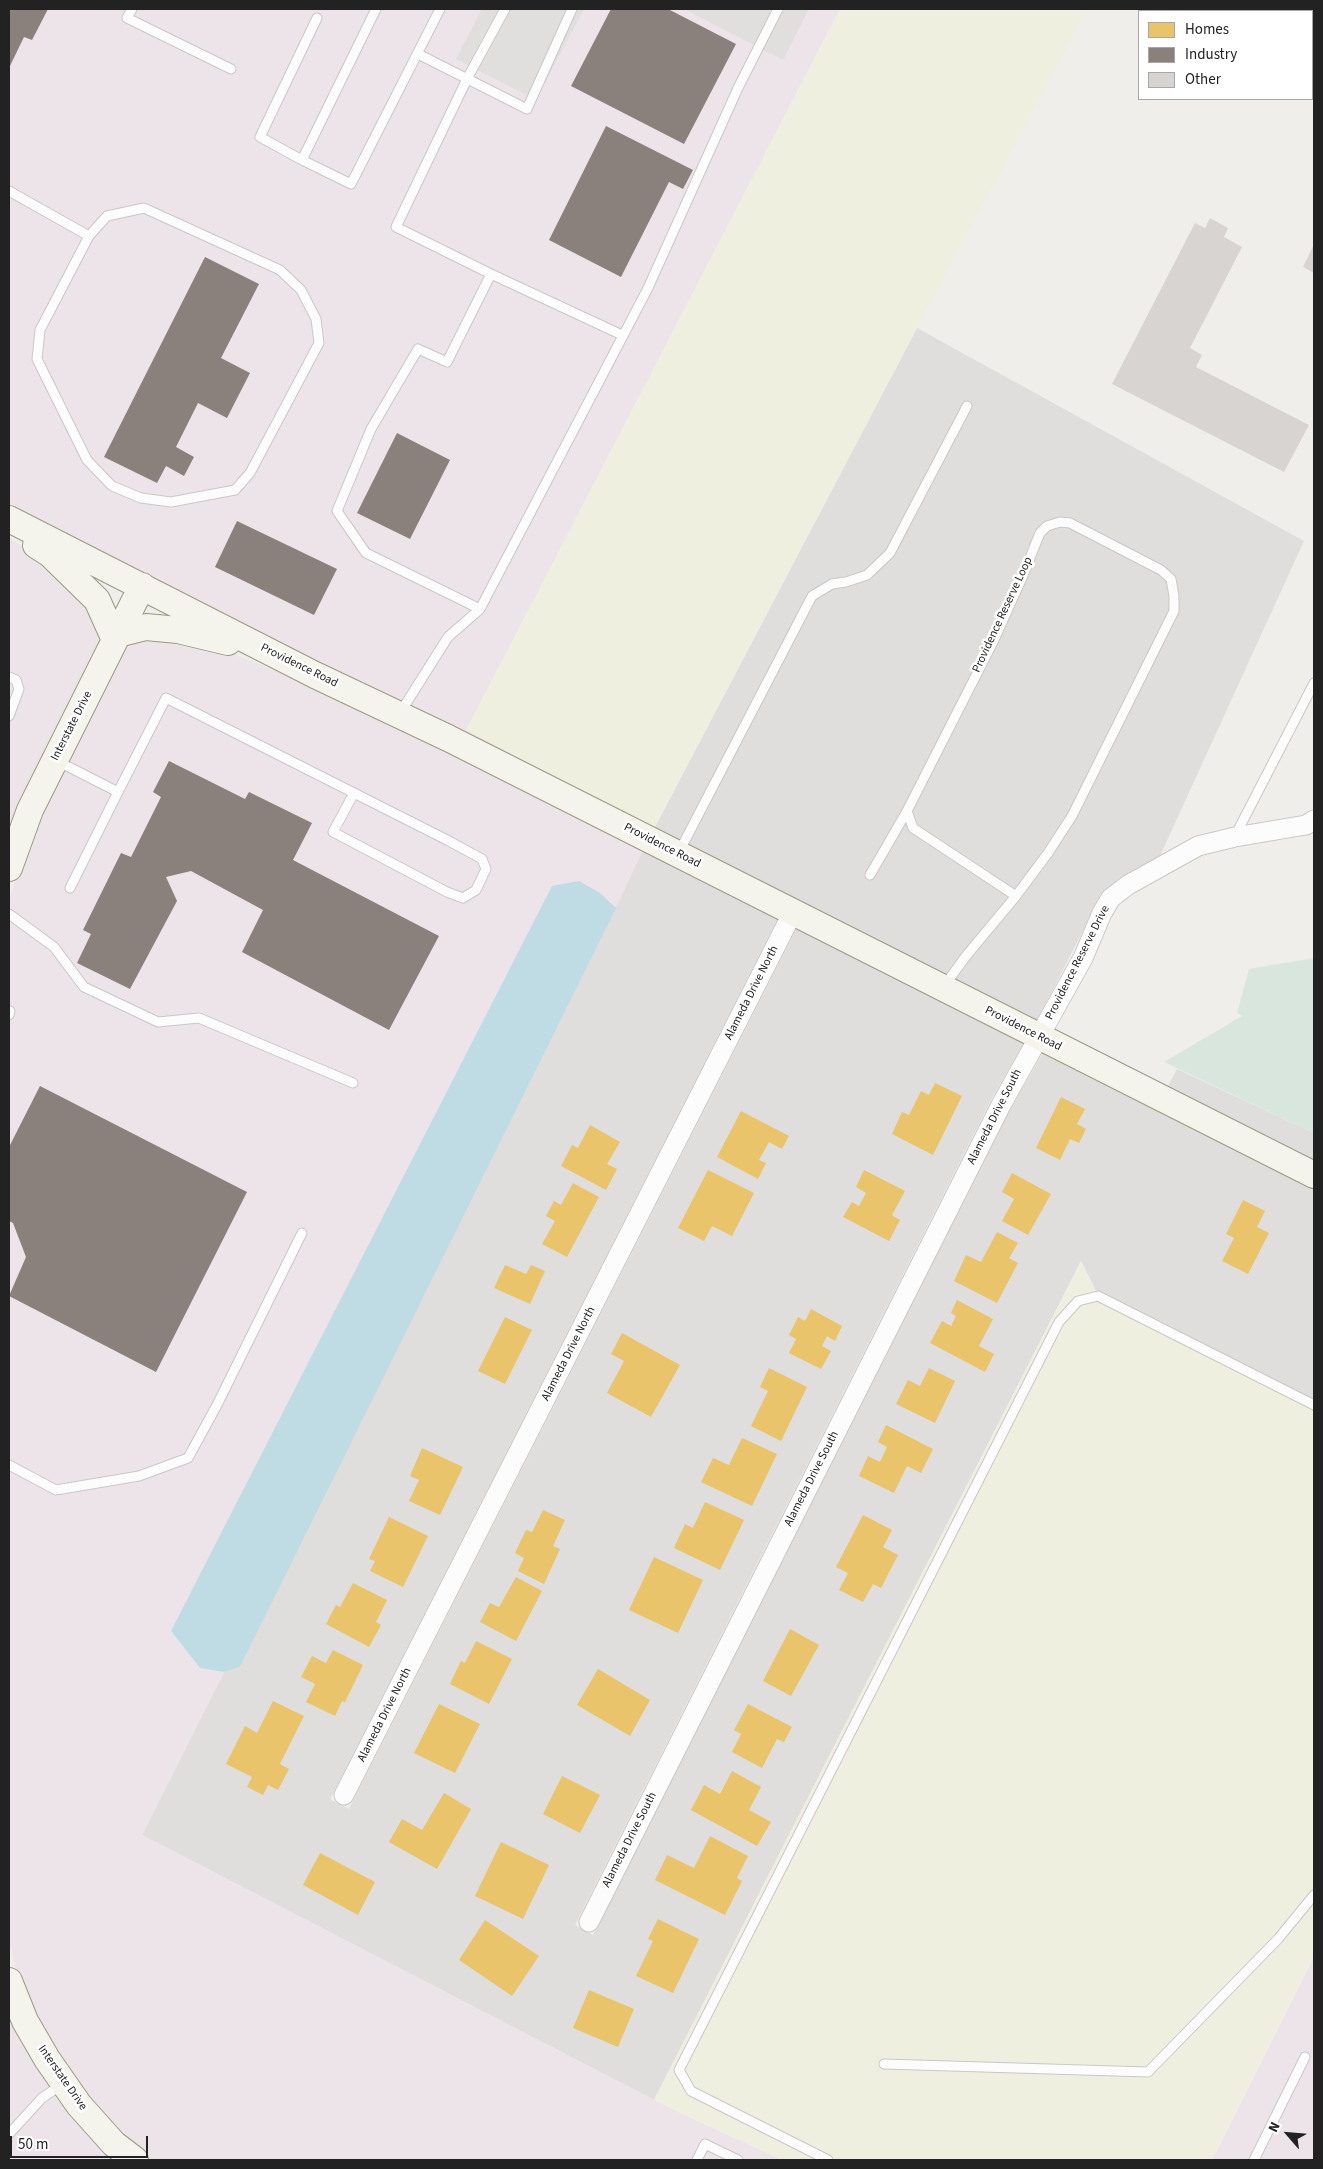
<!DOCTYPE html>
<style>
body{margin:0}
#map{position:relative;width:1323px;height:2169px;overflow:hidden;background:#f0eeeb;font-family:"Source Sans 3",sans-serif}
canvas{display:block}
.frame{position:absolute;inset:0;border:10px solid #222;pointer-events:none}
.legend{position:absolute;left:1138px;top:10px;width:175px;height:90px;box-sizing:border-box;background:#fff;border:1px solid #a7a7a7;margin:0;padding:6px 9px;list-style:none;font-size:15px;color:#222}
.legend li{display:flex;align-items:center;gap:10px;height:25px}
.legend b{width:25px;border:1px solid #a7a7a7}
.north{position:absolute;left:1263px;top:2109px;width:50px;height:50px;-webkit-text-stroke:4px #fff;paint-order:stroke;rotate:297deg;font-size:14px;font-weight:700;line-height:20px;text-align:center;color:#222}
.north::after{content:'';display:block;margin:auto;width:18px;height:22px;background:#222;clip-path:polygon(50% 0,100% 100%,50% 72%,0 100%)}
.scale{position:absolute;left:10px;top:2136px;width:138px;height:22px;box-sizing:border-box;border:2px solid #222;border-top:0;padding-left:6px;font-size:15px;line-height:18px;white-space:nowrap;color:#222;-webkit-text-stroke:4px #fff;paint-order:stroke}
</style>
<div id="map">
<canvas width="1323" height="2169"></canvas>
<div class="frame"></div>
<ul class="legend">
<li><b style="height:14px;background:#e9c46a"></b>Homes</li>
<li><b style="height:14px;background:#8a817c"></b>Industry</li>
<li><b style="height:14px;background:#d7d4d2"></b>Other</li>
</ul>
<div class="north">N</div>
<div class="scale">50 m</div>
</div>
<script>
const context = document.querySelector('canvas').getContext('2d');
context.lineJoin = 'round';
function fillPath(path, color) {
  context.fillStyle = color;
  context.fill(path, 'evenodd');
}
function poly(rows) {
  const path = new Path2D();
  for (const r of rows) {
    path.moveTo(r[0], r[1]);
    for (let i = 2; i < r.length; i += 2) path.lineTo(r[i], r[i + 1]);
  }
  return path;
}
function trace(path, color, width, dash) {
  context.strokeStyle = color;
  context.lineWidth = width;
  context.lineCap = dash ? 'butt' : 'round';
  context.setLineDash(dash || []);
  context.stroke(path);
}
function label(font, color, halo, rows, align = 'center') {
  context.font = font + ' "Source Sans 3",sans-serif';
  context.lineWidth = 5;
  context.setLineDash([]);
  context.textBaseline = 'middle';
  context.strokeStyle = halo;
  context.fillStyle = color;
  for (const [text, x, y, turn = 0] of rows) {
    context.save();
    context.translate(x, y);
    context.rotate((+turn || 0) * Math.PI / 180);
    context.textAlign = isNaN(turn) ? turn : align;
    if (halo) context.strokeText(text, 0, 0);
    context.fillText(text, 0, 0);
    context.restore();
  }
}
const residential = poly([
 [917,328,1304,541,1160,856,1122,876,1102,893,1035,1025,653,831],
 [644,848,779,916,330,1799,349,1809,798,926,1025,1041,991,1100,575,1925,593,1935,1010,1110,1044,1051,1314,1185,1314,1409,1102,1303,1081,1261,654,2100,142,1835,224,1672,240,1667],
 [1177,1069,1314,1133,1314,1164,1166,1090]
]);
const industrial = poly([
 [9,9,840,9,467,730,654,828,653,831,9,508],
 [9,538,44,561,88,605,103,639,9,837],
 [148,637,217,648,311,684,644,848,616,908,600,893,171,1630,200,1668,224,1672,142,1835,678,2112,782,2160,150,2160,121,2137,56,2055,18,1977,9,1940,9,899,39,815,123,648,128,646,126,642],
 [1314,1956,1314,2160,1212,2160],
 [9,2007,120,2160,9,2160]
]);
const farmland = poly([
 [840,9,1088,9,917,328,654,828,466,730],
 [1081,1261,1102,1303,1314,1409,1314,1956,1212,2160,782,2160,654,2100]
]);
const wetland = poly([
 [1314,958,1314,1133,1164,1062,1242,1016,1237,1013,1249,969]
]);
const parking = poly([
 [482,9,584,9,536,100,456,59],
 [684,9,809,9,783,60]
]);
const water = poly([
 [579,881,600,893,616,908,240,1667,224,1672,200,1668,171,1631,552,886]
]);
const homes = poly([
 [935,1083,962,1096,933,1155,892,1134,902,1112,909,1115,921,1091,929,1095],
 [1061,1097,1085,1109,1077,1124,1086,1129,1079,1143,1070,1139,1060,1160,1036,1148],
 [741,1111,789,1136,782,1149,769,1142,759,1160,766,1163,758,1179,717,1157],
 [590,1125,620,1142,607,1164,617,1169,606,1190,561,1166,572,1145,578,1148],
 [708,1170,754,1193,732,1236,712,1226,704,1241,678,1228],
 [864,1170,905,1191,892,1215,900,1220,889,1241,843,1217,852,1202,859,1206,866,1193,856,1187],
 [1012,1173,1051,1194,1028,1235,1002,1221,1014,1199,1002,1192],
 [573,1183,599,1197,567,1257,542,1244,555,1221,546,1216,554,1201,561,1205],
 [1243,1200,1265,1211,1257,1227,1269,1233,1248,1274,1222,1261,1234,1238,1226,1234],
 [997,1232,1018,1243,1009,1258,1018,1263,997,1303,954,1281,966,1255,981,1262],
 [505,1265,526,1274,531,1265,545,1271,530,1304,494,1288],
 [957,1300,993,1319,979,1346,994,1354,985,1372,930,1343,942,1321,951,1326,956,1316,951,1313],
 [811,1309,842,1326,835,1341,827,1336,822,1346,831,1351,821,1369,789,1353,796,1339,789,1335,798,1317,805,1321],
 [505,1317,532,1330,505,1384,478,1371],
 [622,1333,680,1365,651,1417,607,1393,624,1361,611,1354],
 [769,1368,807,1387,781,1441,751,1426,768,1391,760,1387],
 [929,1368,955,1381,935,1423,896,1404,908,1380,920,1386],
 [886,1425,933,1449,921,1473,907,1466,894,1493,859,1476,868,1456,880,1462,887,1447,878,1442],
 [742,1438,777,1454,752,1506,701,1482,713,1458,729,1465],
 [422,1448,463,1467,440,1515,409,1501,419,1480,410,1476],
 [705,1502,744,1520,720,1570,674,1548,685,1524,693,1528],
 [543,1510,565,1520,553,1546,560,1549,544,1584,518,1571,524,1558,515,1553,526,1530,532,1532],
 [863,1515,892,1530,883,1547,898,1555,881,1588,873,1584,863,1602,839,1590,848,1573,836,1567],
 [389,1517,428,1536,403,1587,370,1571,375,1561,369,1559],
 [654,1557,703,1580,678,1633,629,1610],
 [516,1577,542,1591,516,1641,480,1622,490,1603,499,1607],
 [353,1583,387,1600,376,1622,381,1625,369,1647,326,1624,336,1605,340,1607],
 [790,1629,819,1645,791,1696,763,1681],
 [476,1641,512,1659,489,1704,450,1684,461,1661,465,1663],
 [333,1650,363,1665,345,1702,342,1701,335,1716,306,1702,315,1684,301,1677,312,1656,326,1663],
 [598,1669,650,1700,630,1736,577,1705],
 [273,1701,304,1716,280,1764,289,1769,278,1790,268,1785,263,1795,247,1787,252,1777,226,1764,245,1726,257,1733],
 [439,1704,480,1724,455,1773,414,1753],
 [748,1704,792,1727,784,1742,777,1739,762,1768,732,1752,741,1734,734,1730],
 [732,1771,761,1787,749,1810,771,1822,757,1846,691,1810,704,1785,720,1794],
 [562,1776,600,1795,580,1833,543,1814],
 [444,1793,471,1809,437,1869,389,1842,402,1819,422,1830],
 [710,1836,748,1856,737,1878,742,1881,725,1915,655,1880,667,1855,694,1868],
 [501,1842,549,1865,523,1919,475,1896],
 [320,1853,375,1882,358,1915,303,1885],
 [658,1919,699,1939,673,1993,636,1976,653,1941,648,1939],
 [485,1920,539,1956,512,1996,459,1960],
 [589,1990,634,2009,618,2047,573,2028]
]);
const industry = poly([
 [9,9,48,9,32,40,24,37,9,68],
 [611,9,668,9,736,44,684,144,571,86],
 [606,126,693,170,683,189,669,182,621,277,549,240],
 [205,257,259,284,221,358,250,373,227,418,198,403,176,447,194,457,184,476,166,466,157,483,104,457],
 [397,433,450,460,410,539,357,513],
 [237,521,337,569,314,615,215,567],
 [169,761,245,799,249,792,312,823,293,860,439,936,389,1030,242,952,263,910,191,871,166,877,177,901,130,989,77,963,91,934,83,930,121,853,131,857,161,797,153,792],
 [40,1086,247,1192,156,1372,9,1296,26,1257,13,1223,9,1221,9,1147]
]);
const building = poly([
 [1269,9,1314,9,1314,35,1312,40,1312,11,1268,11],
 [1210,218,1228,228,1224,237,1242,247,1190,348,1202,355,1196,367,1309,425,1284,472,1112,384,1195,223,1205,228],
 [1314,244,1314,273,1303,267]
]);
const lane = poly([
 [132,9,127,18,231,69],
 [376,9,302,160,351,184,440,9],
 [418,54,527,109,572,9],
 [302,160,260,137,317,18],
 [9,191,89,236,40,330,37,359,87,460,112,486,141,498,171,502,235,490,250,473,319,343,316,319,301,290,280,270,144,208,107,216,89,236],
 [491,274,622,335],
 [480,609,366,553,337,511,371,429,418,349,447,362,491,274,396,227,467,79,505,9],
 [9,677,16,680,19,689,9,716],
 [400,713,448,637,480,609,648,288,738,88,778,9],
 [56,763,69,767,118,792,166,698,354,793,449,841,482,859,486,869,476,890,463,898,447,892,333,832,354,793],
 [1235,836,1314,683],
 [679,852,812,596,832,584,846,582,867,575,890,553,967,406],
 [870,875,907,811],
 [70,888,118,792],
 [9,914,54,947,84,987,158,1022,199,1018,353,1083],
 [945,985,966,956,1016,896,1048,853,1072,816,1174,611,1174,596,1171,579,1161,570,1070,523,1060,522,1047,526,1040,533,1021,580,994,640,907,811,913,828,1016,896],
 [9,1015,10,1011],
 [9,1465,56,1490,139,1476,188,1458,217,1405,302,1233],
 [884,2064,1148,2072,1278,1939,1314,1895],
 [9,2134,42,2098,61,2085],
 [697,2160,705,2144,738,2160],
 [828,2160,691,2091,679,2070,1059,1322,1078,1301,1098,1296,1314,1405],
 [1254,2160,1305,2057]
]);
const street = poly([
 [344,1795,793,912],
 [589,1922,1001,1105,1083,958,1102,913,1111,898,1128,885,1198,846,1235,837,1306,825,1314,820]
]);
const secondary = poly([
 [9,519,315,675,448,738,1314,1175],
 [36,545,50,554,97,600,115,640],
 [118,634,146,627,178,630,228,642],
 [9,868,30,810,142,586],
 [9,1981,25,2021,47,2059,79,2105,114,2144,135,2160]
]);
const streetNames = [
 ["Providence Reserve Loop",1003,615,-65],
 ["Providence Road",299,666,26],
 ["Interstate Drive",72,726,-63],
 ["Providence Road",662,846,27],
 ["Providence Reserve Drive",1078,963,-63],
 ["Alameda Drive North",752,993,-63],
 ["Providence Road",1023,1029,27],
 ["Alameda Drive South",995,1117,-63],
 ["Alameda Drive North",569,1354,-63],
 ["Alameda Drive South",812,1479,-63],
 ["Alameda Drive North",385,1715,-63],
 ["Alameda Drive South",630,1840,-63],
 ["Interstate Drive",62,2078,55]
];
fillPath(residential, '#dfdedc');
fillPath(industrial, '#ede4e9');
fillPath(farmland, '#efefdf');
fillPath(wetland, '#d9e6de');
fillPath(parking, '#e0dfde');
fillPath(water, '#bfdbe3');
fillPath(homes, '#e9c46a');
fillPath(industry, '#8a817c');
fillPath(building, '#d7d4d2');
trace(lane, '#c9c8c7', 11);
trace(street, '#c9c8c7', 21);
trace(secondary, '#999a82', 28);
trace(lane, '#fdfcfc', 9);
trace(street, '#fdfcfc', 19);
trace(secondary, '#f4f4ed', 26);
label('12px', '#222', '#fff', streetNames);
</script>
